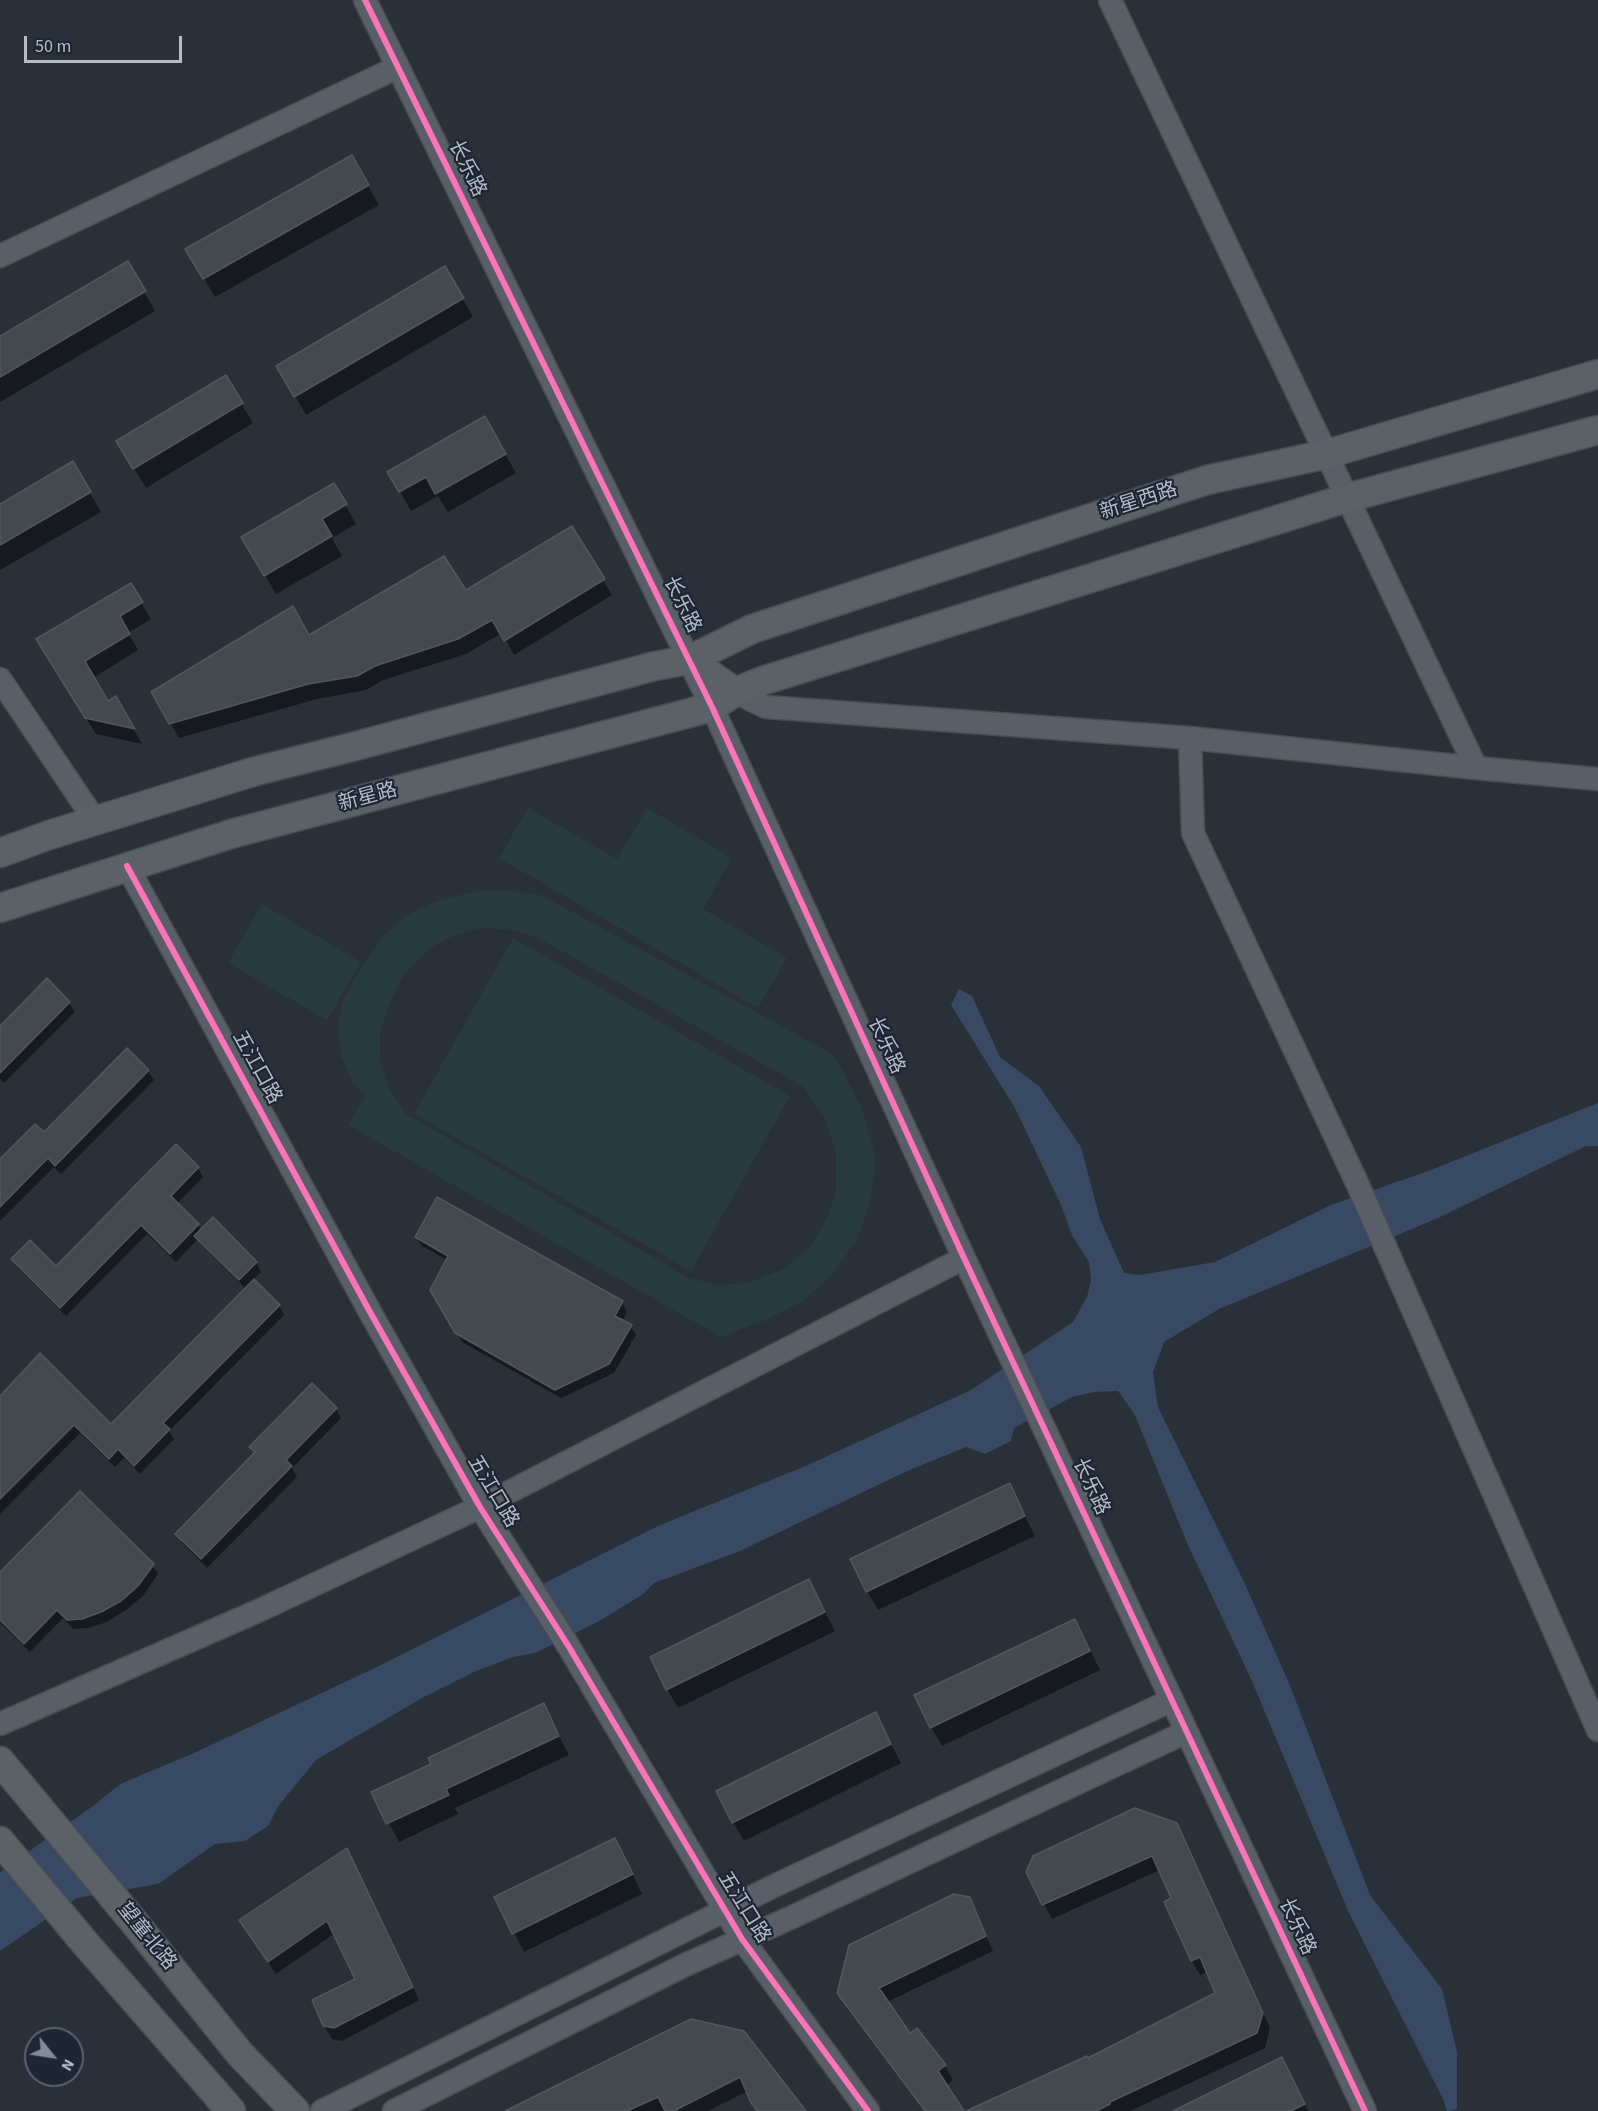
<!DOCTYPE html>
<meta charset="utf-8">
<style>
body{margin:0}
#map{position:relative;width:1598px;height:2111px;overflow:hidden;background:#2a3038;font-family:"Source Sans 3",sans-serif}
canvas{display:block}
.north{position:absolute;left:24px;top:2027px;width:60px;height:60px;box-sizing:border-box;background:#1d2633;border:2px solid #59626f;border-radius:50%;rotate:120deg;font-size:16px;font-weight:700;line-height:24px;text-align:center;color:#b4bcc9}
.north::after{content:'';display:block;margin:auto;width:21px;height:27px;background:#848b96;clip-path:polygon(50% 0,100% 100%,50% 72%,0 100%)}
.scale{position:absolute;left:24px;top:36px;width:158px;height:27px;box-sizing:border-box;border:3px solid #b4bcc9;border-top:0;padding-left:8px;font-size:18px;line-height:21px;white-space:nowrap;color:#b4bcc9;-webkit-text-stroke:4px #1d2633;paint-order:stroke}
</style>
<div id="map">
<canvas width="1598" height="2111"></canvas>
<div class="north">N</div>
<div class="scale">50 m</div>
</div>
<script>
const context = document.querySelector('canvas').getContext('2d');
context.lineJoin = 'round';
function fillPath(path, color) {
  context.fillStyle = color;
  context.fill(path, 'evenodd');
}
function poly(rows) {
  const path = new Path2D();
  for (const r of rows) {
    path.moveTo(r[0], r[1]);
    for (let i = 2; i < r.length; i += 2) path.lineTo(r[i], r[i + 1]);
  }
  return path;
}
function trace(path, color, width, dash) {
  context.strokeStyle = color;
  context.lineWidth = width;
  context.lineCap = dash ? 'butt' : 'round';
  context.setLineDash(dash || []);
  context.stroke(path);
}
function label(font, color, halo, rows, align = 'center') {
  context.font = font + ' "Source Sans 3","Noto Sans SC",sans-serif';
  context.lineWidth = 4.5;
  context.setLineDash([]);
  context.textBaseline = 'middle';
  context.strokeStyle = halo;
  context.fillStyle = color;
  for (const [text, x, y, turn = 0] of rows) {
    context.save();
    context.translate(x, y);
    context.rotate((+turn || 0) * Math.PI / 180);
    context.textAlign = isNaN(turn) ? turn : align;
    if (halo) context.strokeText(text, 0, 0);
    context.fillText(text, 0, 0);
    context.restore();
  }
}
const green = poly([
 [528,808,617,859,647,808,732,858,703,909,787,958,758,1008,499,858],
 [509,890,541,895,829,1052,839,1064,862,1108,876,1158,870,1205,857,1239,831,1277,801,1302,766,1320,721,1337,348,1125,365,1096,352,1081,341,1056,338,1027,343,999,361,968,382,938,405,916,437,901,475,891],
 [481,928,513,930,537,937,802,1086,825,1118,836,1154,836,1193,824,1224,809,1249,781,1270,748,1283,719,1285,689,1278,406,1114,389,1088,380,1061,380,1034,389,1004,404,974,427,951,451,937],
 [262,904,361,962,327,1020,228,963],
 [513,938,790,1096,691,1271,414,1114]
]);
const water = poly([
 [959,989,972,996,1000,1057,1039,1086,1081,1147,1100,1219,1124,1273,1140,1275,1215,1262,1331,1205,1431,1170,1598,1103,1598,1146,1586,1146,1436,1219,1219,1309,1164,1342,1153,1372,1158,1407,1244,1582,1289,1683,1370,1895,1442,1989,1457,2052,1457,2109,1447,2111,1443,2099,1349,1913,1251,1679,1187,1543,1135,1415,1118,1391,1095,1392,1072,1397,1014,1428,1011,1441,985,1454,966,1447,905,1472,740,1551,654,1583,642,1595,601,1620,535,1653,513,1657,474,1672,422,1698,316,1760,279,1805,268,1826,245,1841,215,1844,158,1884,77,1898,0,1951,0,1872,97,1803,120,1784,194,1753,379,1666,660,1525,808,1465,971,1390,1073,1322,1087,1297,1091,1280,1089,1262,1072,1235,1061,1205,1015,1108,951,1005]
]);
const shadow = poly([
 [352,157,379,205,215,297,187,249],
 [128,263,155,311,0,402,0,338],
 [445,268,473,317,306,415,278,366],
 [225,377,253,423,146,488,118,441],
 [484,418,516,473,448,512,438,496,411,511,389,472],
 [73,463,101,512,0,570,0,505],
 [334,485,356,524,332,538,342,556,276,594,243,537],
 [571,528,612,595,514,655,502,633,466,654,383,680,366,690,317,699,179,738,153,693,309,637,465,593],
 [130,585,151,619,128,633,138,650,93,678,107,703,115,698,142,744,96,734,47,655],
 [69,1003,75,1012,4,1083,0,1079,0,1028],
 [127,1050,148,1071,154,1080,61,1174,54,1167,0,1221,0,1161,44,1134],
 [198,1168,203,1177,177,1204,198,1224,201,1231,256,1262,261,1272,253,1280,279,1305,284,1315,169,1431,174,1439,140,1474,124,1458,115,1467,80,1433,0,1514,0,1396,111,1426,246,1289,202,1245,198,1239,176,1262,147,1234,66,1316,18,1268,13,1259,56,1268],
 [416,1237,622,1302,627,1312,622,1321,630,1326,636,1335,614,1373,561,1398,462,1342,432,1290,447,1260,422,1246],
 [336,1409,341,1418,292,1468,297,1477,207,1568,182,1543,177,1534,255,1454,251,1447],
 [1009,1485,1035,1536,878,1610,867,1591],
 [152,1565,158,1574,143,1596,126,1610,107,1622,88,1628,73,1629,63,1618,30,1652,0,1623,0,1575],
 [809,1581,835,1631,678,1708,667,1689],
 [1075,1621,1100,1670,942,1746,931,1727],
 [543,1705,569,1755,455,1808,458,1814,399,1842,373,1793,433,1765],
 [875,1714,901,1763,744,1841,733,1822],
 [1176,1824,1185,1839,1270,2028,1265,2048,1130,2111,970,2111,1088,2060,1217,1993,1207,1972,1200,1975,1192,1961,1165,1903,1173,1898,1160,1870,1052,1919,1028,1872],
 [625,1859,642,1894,524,1952,496,1898],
 [354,1863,419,2000,342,2041,332,2039,324,2026,357,1979,335,1933,276,1974,248,1933],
 [969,1899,993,1951,887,2002,909,2035,945,2066,953,2080,946,2086,962,2111,924,2111,847,2007,839,1992],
 [691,2021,804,2111,757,2111,748,2091,708,2111,508,2111],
 [1288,2071,1308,2111,1177,2111]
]);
const building = poly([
 [352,155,369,185,203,279,185,249,352,155],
 [128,261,146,291,0,377,0,336,128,261],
 [445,266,464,298,294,397,276,366,445,266],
 [226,375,243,403,133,469,116,441,226,375],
 [485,416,506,454,435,494,426,477,399,492,387,472,485,416],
 [73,461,91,492,0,545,0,504,73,461],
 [334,483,347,504,322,519,332,536,264,576,241,537,334,483],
 [572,526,605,579,504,641,492,620,458,639,375,666,357,676,308,684,169,724,151,692,293,606,309,635,444,556,466,590,572,526],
 [131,583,143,602,120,616,130,634,85,661,108,701,116,696,135,729,85,718,36,639,131,583],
 [47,978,70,1002,0,1073,0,1026,47,978],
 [127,1048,149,1070,55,1166,48,1158,0,1207,0,1159,35,1124,44,1132,127,1048],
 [176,1144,199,1167,171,1196,199,1224,170,1254,141,1225,60,1308,11,1259,30,1240,56,1266,176,1144],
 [437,1197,623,1301,615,1316,632,1325,609,1364,555,1390,455,1333,430,1290,448,1256,415,1237,437,1197],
 [213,1217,257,1262,239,1280,194,1236,213,1217],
 [254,1279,280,1305,163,1423,170,1429,134,1466,118,1449,109,1459,74,1425,0,1499,0,1396,40,1353,111,1424,254,1279],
 [312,1383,337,1408,286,1460,292,1466,201,1559,175,1534,255,1452,249,1447,312,1383],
 [1010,1483,1025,1516,866,1592,850,1559,1010,1483],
 [80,1491,154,1564,138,1586,121,1601,101,1612,82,1619,67,1620,57,1610,24,1644,0,1620,0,1572,80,1491],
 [809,1579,825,1612,666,1690,650,1657,809,1579],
 [1075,1619,1090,1651,930,1728,914,1695,1075,1619],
 [544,1703,559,1736,446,1789,449,1795,386,1824,371,1792,431,1764,428,1758,544,1703],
 [876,1712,891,1744,732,1823,716,1791,876,1712],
 [1135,1808,1177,1823,1263,2013,1257,2033,1110,2102,1110,2104,1096,2111,966,2111,1087,2056,1088,2058,1215,1993,1200,1957,1191,1961,1164,1902,1171,1898,1152,1856,1042,1905,1026,1872,1033,1856,1135,1808],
 [615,1838,633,1874,512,1934,494,1897,615,1838],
 [347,1848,413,1987,334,2028,323,2026,312,2000,355,1979,327,1921,268,1962,239,1920,347,1848],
 [954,1894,970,1897,986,1936,879,1988,910,2033,917,2028,946,2065,938,2071,964,2111,925,2111,837,1993,849,1945,954,1894],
 [691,2019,744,2031,806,2111,757,2111,751,2103,740,2077,674,2111,665,2111,658,2097,627,2111,505,2111,691,2019],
 [1282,2057,1305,2104,1291,2111,1173,2111,1282,2057]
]);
const minor = poly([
 [365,0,712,707,964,1258,1365,2111],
 [1110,0,1476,768],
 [0,256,398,67],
 [0,679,96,822],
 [735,692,766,707,1190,738,1476,768,1598,779],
 [1190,738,1193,833,1358,1185,1598,1730],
 [127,866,370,1312,480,1507,569,1647,742,1939,868,2111],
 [0,1724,258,1611,480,1507,964,1258],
 [322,2111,778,1884,1172,1700],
 [394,2111,685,1965,788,1919,1186,1732]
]);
const major = poly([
 [689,660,752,629,1207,480,1327,454,1598,374],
 [0,853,49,835,256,771,352,747,655,666,689,660,735,692],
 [0,908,231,834,712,707,735,692,762,681,1347,498,1598,430],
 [0,1761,134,1922,240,2054,295,2111],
 [0,1841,85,1943,231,2111]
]);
const cycleway = poly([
 [365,0,712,707,964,1258,1365,2111],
 [127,866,370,1312,480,1507,569,1647,742,1939,868,2111]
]);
const streetNames = [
 ["长乐路",466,169,64],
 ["新星西路",1139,502,-18],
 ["长乐路",681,605,64],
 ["新星路",368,798,-15],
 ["长乐路",885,1046,65],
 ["五江口路",256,1068,61],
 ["长乐路",1090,1487,65],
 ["五江口路",492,1492,59],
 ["五江口路",743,1908,58],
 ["长乐路",1296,1927,65],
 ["望童北路",146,1937,51]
];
fillPath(green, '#273a3e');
fillPath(water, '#384963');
fillPath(shadow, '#0007');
fillPath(building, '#444950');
trace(building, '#52575f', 1.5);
trace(minor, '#484c53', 25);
trace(major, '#484c55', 31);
trace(minor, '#5a5e66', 22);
trace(major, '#5c6168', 28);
trace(cycleway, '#fb73b8', 6);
label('20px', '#b4bcc9', '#1d2633', streetNames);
</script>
